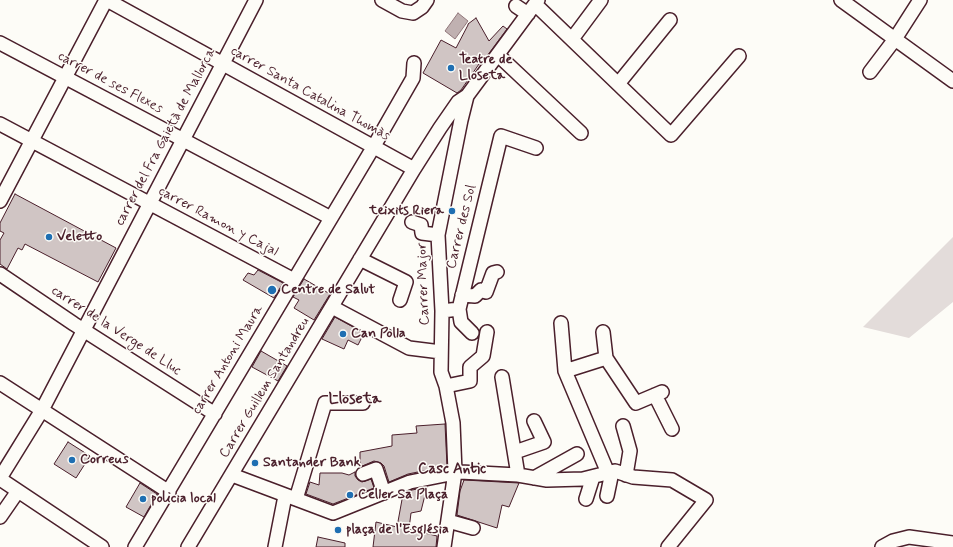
<!DOCTYPE html>
<meta charset="utf-8">
<style>
body{margin:0}
canvas{display:block;background:#fdfcf7}
</style>
<canvas width="953" height="547"></canvas>
<script>
const context = document.querySelector('canvas').getContext('2d');
context.lineJoin = 'round';
function fillPath(path, color) {
  context.fillStyle = color;
  context.fill(path, 'evenodd');
}
function poly(rows) {
  const path = new Path2D();
  for (const r of rows) {
    path.moveTo(r[0], r[1]);
    for (let i = 2; i < r.length; i += 2) path.lineTo(r[i], r[i + 1]);
  }
  return path;
}
function trace(path, color, width, dash) {
  context.strokeStyle = color;
  context.lineWidth = width;
  context.lineCap = dash ? 'butt' : 'round';
  context.setLineDash(dash || []);
  context.stroke(path);
}
function label(font, color, halo, rows, align = 'center') {
  context.font = font + ' Mynerve,sans-serif';
  context.lineWidth = 3;
  context.setLineDash([]);
  context.textBaseline = 'middle';
  context.strokeStyle = halo;
  context.fillStyle = color;
  for (const [text, x, y, turn = 0] of rows) {
    context.save();
    context.translate(x, y);
    context.rotate((+turn || 0) * Math.PI / 180);
    context.textAlign = isNaN(turn) ? turn : align;
    if (halo) context.strokeText(text, 0, 0);
    context.fillText(text, 0, 0);
    context.restore();
  }
}
const green = poly([
 [953,237,953,302,909,338,863,327]
]);
const water = poly([
 [458,13,468,21,455,39,445,31,458,13]
]);
const building = poly([
 [476,18,489,41,503,26,507,29,482,63,479,64,461,90,457,93,423,73,441,40,456,48,468,25,468,24,476,18],
 [15,194,116,248,98,282,25,244,22,250,18,248,7,269,0,264,0,240,4,233,0,231,0,223,15,194],
 [258,270,283,283,274,298,243,280,248,273,254,275,258,270],
 [304,279,330,294,314,320,294,308,299,300,293,297,304,279],
 [335,317,364,333,358,345,348,340,344,349,322,339,335,317],
 [261,351,287,366,278,381,252,367,261,351],
 [445,424,447,466,408,474,389,482,384,466,381,463,374,461,360,467,360,452,392,446,392,435,417,433,416,426,445,424],
 [68,442,90,456,76,478,54,464,68,442],
 [355,472,355,476,358,480,362,482,371,479,374,488,333,504,306,494,310,482,319,485,320,473,342,473,349,475,355,472],
 [464,480,519,483,509,507,502,505,497,528,457,515,460,491,464,480],
 [140,483,157,494,144,517,126,507,140,483],
 [427,487,421,511,411,513,409,529,437,536,436,547,373,547,376,522,397,527,403,494,412,490,427,487],
 [318,537,345,543,345,547,316,547,318,537]
]);
const minor = poly([
 [107,0,414,169],
 [382,0,402,11,413,13,422,7,427,0],
 [841,0,953,81],
 [535,4,671,135,739,56],
 [516,6,528,14],
 [572,39,601,0],
 [0,43,331,218],
 [498,55,581,133],
 [870,72,895,39,920,0],
 [618,84,670,20],
 [0,124,294,280],
 [0,201,106,0],
 [412,222,421,225,422,233,438,235],
 [360,259,406,282,400,300],
 [0,274,74,324,215,414],
 [462,295,475,296,481,290,486,292,493,273,497,272],
 [332,307,409,348,441,352],
 [459,309,461,322,472,333],
 [442,311,459,309,501,136,536,148],
 [561,323,565,371,608,473],
 [603,332,606,358],
 [565,371,606,358,636,403,662,392],
 [502,377,518,475],
 [0,383,169,492],
 [446,386,470,381,470,367,483,356,487,332],
 [655,395,672,429],
 [623,426,630,451,626,475],
 [515,452,544,442,534,421],
 [363,474,376,469,384,493],
 [232,475,333,513,410,482,460,472,518,475,547,480,583,479,615,471,633,477,672,480,706,500,668,547],
 [0,478,42,410,256,0],
 [534,478,577,454],
 [0,479,102,547],
 [607,496,612,472],
 [296,499,325,403,363,403],
 [586,499,593,477],
 [0,517,18,491],
 [448,521,473,528],
 [135,547,374,146,413,78,414,63],
 [188,547,414,169,440,128,458,102,467,96,538,0],
 [275,547,285,496],
 [444,547,455,472,453,423,446,386,441,372,442,311,438,235,461,120,467,96],
 [882,547,893,541,909,537,953,543]
]);
const markers = [
 [451,68,4,"#1f6fb2"],
 [452,211,4,"#1f6fb2"],
 [49,237,4,"#1f6fb2"],
 [272,290,5,"#1f6fb2"],
 [343,334,4,"#1f6fb2"],
 [72,460,4,"#1f6fb2"],
 [255,463,4,"#1f6fb2"],
 [350,495,4,"#1f6fb2"],
 [143,499,4,"#1f6fb2"],
 [338,530,4,"#1f6fb2"]
];
const poiNames = [
 ["Teatre de",459,60],
 ["Lloseta",459,76],
 ["teixits Riera",444,211,"right"],
 ["Veletto",57,237],
 ["Centre de Salut",281,290],
 ["Can Polla",351,334],
 ["Correus",80,460],
 ["Santander Bank",263,463],
 ["Celler Sa Plaça",358,495],
 ["policia local",151,499],
 ["plaça de l'Església",346,530]
];
const streetNames = [
 ["carrer de ses Flexes",110,83,28],
 ["carrer Santa Catalina Thomàs",310,94,29],
 ["carrer del Fra Gaietà de Mallorca",166,137,-62],
 ["carrer Ramon y Cajal",218,222,28],
 ["Carrer des Sol",462,227,-76],
 ["Carrer Major",424,284,-92],
 ["carrer de la Verge de Lluc",116,331,33],
 ["carrer Antoni Maura",228,360,-59],
 ["Carrer Guillem Santandreu",265,388,-59]
];
const neighbourhoodNames = [
 ["Casc Antic",452,470]
];
const quarterNames = [
 ["Lloseta",355,400]
];
fillPath(green, '#e3dcda');
fillPath(water, '#c0b1b1');
trace(water, '#91777b', 1);
fillPath(building, '#d0c5c4');
trace(building, '#4a1f2b', 1);
trace(minor, '#4a1f2b', 16);
trace(minor, '#fdfcf7', 13);
for (const [x, y, r, color] of markers) {
  const dot = new Path2D();
  dot.arc(x, y, r, 0, 2 * Math.PI);
  context.fillStyle = color;
  context.fill(dot);
  trace(dot, '#fdfcf7', 1.5);
}
label('bold 14px', '#4a1f2b', '#fdfcf7', poiNames, 'left');
label('14px', '#4a1f2b', '#fdfcf7', streetNames);
label('bold 15px', '#4a1f2b', '#fdfcf7', neighbourhoodNames);
label('bold 16px', '#4a1f2b', '#fdfcf7', quarterNames);
</script>
